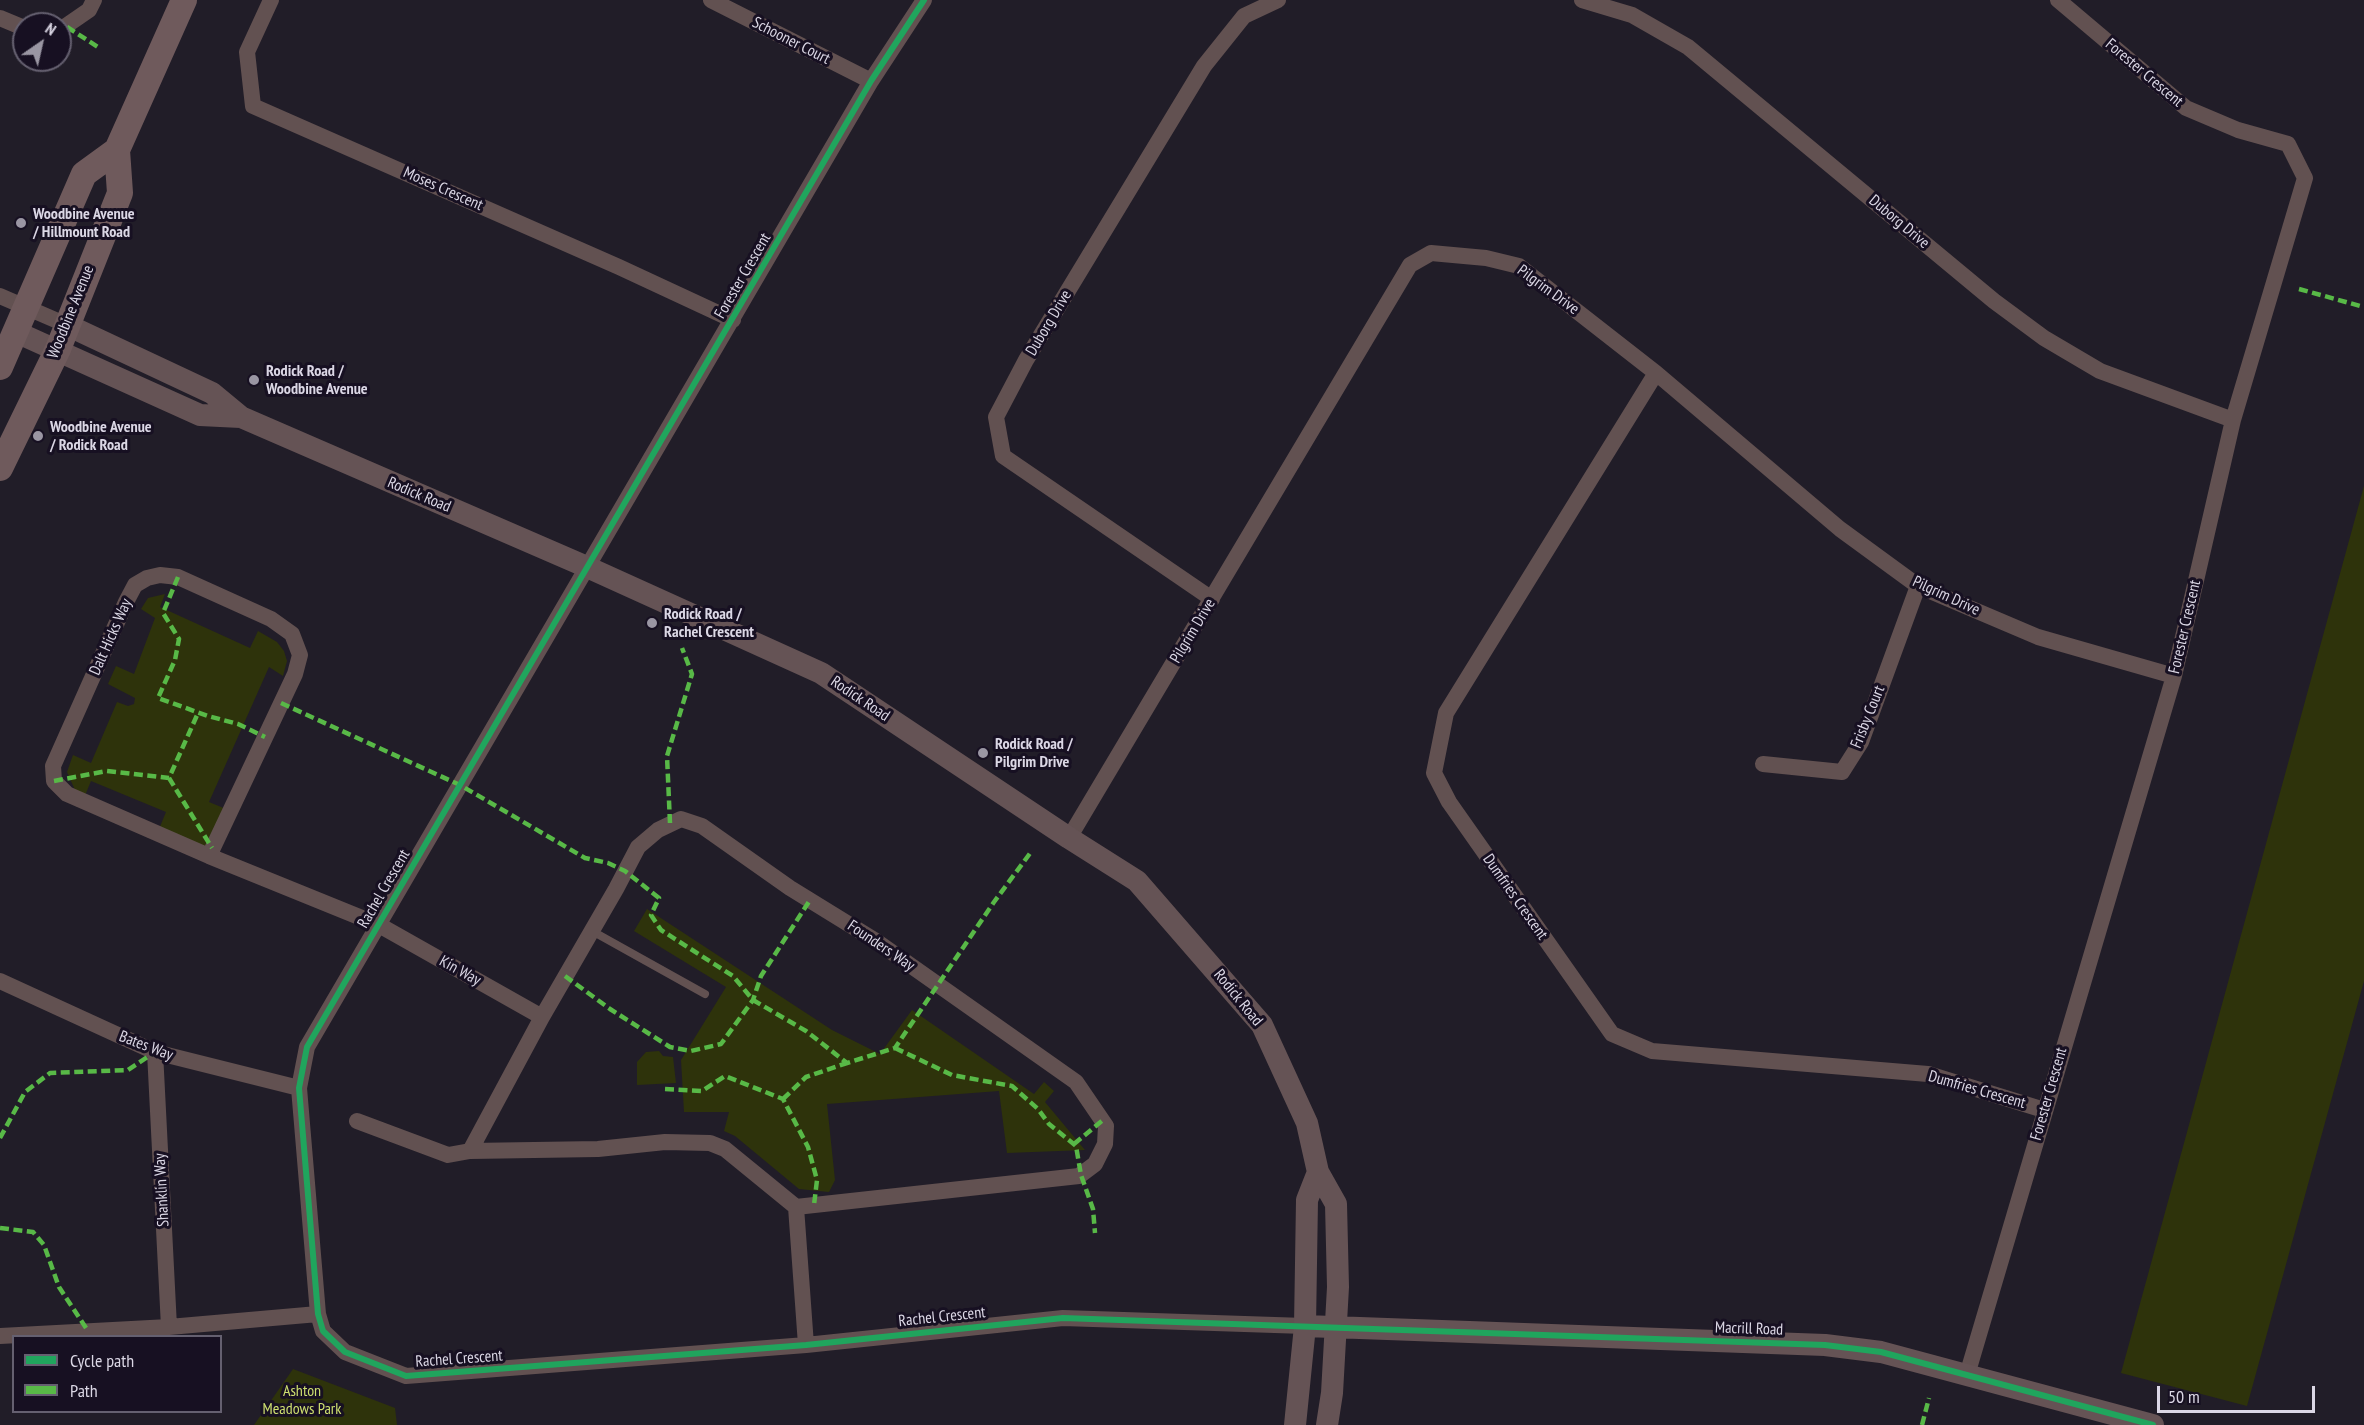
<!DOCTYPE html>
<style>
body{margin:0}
#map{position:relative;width:2364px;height:1425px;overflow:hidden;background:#211d28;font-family:"PT Sans Narrow",sans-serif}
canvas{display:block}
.legend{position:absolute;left:12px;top:1335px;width:210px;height:78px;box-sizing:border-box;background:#171022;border:2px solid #656070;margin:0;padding:8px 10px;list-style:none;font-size:18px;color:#dbd7e5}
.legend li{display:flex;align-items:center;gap:12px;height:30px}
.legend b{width:30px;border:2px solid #656070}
.north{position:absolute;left:12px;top:12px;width:60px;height:60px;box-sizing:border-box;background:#171022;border:2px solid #656070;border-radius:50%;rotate:34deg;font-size:16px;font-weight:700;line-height:24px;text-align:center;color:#dbd7e5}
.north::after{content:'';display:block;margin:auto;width:21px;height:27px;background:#9a96a3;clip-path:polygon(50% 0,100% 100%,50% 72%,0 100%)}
.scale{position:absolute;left:2157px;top:1386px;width:158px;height:27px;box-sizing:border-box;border:3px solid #dbd7e5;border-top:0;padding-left:8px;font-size:18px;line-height:21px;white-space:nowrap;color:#dbd7e5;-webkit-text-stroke:4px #171022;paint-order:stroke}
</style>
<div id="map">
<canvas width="2364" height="1425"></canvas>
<ul class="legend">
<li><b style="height:8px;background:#20a55d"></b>Cycle path</li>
<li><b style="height:8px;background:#58b947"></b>Path</li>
</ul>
<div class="north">N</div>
<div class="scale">50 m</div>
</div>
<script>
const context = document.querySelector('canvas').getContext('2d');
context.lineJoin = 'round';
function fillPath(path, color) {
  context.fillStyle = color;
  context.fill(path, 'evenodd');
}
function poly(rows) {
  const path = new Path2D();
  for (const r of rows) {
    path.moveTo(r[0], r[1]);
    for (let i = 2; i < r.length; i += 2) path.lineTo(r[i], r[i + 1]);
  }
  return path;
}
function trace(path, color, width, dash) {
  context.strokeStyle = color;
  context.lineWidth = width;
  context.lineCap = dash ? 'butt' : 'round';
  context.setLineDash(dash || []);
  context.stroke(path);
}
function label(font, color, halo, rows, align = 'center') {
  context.font = font + ' "PT Sans Narrow",sans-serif';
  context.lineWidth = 6;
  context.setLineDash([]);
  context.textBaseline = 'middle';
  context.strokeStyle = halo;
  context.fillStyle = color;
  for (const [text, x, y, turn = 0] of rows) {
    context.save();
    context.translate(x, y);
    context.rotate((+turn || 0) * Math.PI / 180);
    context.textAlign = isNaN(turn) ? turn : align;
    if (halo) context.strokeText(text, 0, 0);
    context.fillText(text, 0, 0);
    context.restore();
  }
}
const green = poly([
 [2364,486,2364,981,2247,1406,2121,1373],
 [165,594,160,607,250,648,258,631,277,642,284,651,287,661,283,676,269,667,209,802,226,809,214,836,204,847,159,829,166,812,91,781,84,798,75,790,67,772,73,755,91,763,117,702,128,706,134,704,135,698,108,684,116,666,134,674,155,618,141,609,148,598],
 [647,909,832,1030,880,1054,912,1010,1034,1094,1044,1082,1054,1091,1045,1102,1085,1150,1007,1153,999,1091,827,1104,835,1180,829,1192,799,1189,735,1136,724,1131,729,1112,684,1112,681,1060,726,987,634,931],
 [659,1051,663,1056,673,1057,676,1083,637,1085,637,1062,646,1052],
 [293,1369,395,1408,397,1425,254,1425]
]);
const lane = poly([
 [592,931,705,994]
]);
const street = poly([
 [271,0,247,52,253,106,619,267,733,320],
 [711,0,871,81],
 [924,0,871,81,307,1047,299,1088,318,1314,323,1331,345,1352,406,1376,806,1345,1063,1318,1305,1326],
 [1582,0,1632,15,1688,47,1994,301,2044,338,2100,371,2233,420],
 [0,18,24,28],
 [60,30,89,10,94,0],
 [0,296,67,325],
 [1656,373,1446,713,1434,773,1449,802,1612,1034,1652,1051,1928,1074,2044,1110],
 [1212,599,1003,456,996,417,1026,360,1204,66,1244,16,1278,0],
 [1763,764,1842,772,1861,742,1918,586],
 [1069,838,1410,265,1431,253,1486,258,1519,266,1656,373,1840,529,1918,586,2038,637,2174,676],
 [209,856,295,674,300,655,292,634,271,619,178,577,160,575,147,578,135,585,126,602,53,766,54,781,67,794,209,856,379,925,542,1017],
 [0,981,155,1052,299,1088],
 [155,1052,169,1327],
 [357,1121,448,1155,470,1151,598,1149,665,1142,710,1143,725,1149,796,1207,806,1345],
 [470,1151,542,1017,616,889,638,847,658,830,681,819,702,826,790,888,876,941,1076,1082,1106,1126,1105,1144,1095,1164,1079,1176,796,1207],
 [0,1336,169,1327,318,1314],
 [1967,1375,2174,676,2233,420,2305,178,2288,144,2238,130,2186,108,2058,0]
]);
const secondary = poly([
 [67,325,212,393,241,417,587,567,821,673,1069,838,1137,881,1262,1025,1307,1123,1318,1172,1336,1204,1338,1287,1332,1393,1327,1425],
 [16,332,200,415,241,417],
 [1305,1326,1825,1345,1881,1352,2153,1425],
 [1295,1425,1305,1326,1307,1200,1318,1172]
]);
const primary = poly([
 [0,367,84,174,117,150],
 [0,468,58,349,120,193,117,150,184,0]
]);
const quiet = poly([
 [67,27,98,47],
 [2299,289,2364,307],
 [178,577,163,613,179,639,175,660,158,698,208,716,238,724,265,737],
 [281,703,460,785,585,858,608,863,625,871,659,898,651,915,661,930,733,976,753,1000,806,1031,847,1063,895,1048,994,902,1031,852],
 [169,778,212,848],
 [54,781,107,771,169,778,198,713],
 [670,823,667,756,692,674,682,648],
 [565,976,610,1009,670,1047,691,1051,721,1044,753,1000,761,976,810,900],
 [895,1048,952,1075,1012,1086,1038,1109,1049,1124,1076,1146,1081,1175,1093,1209,1095,1233],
 [665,1089,702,1091,725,1076,783,1099,808,1147,817,1180,814,1205],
 [783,1099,806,1077,847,1063],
 [0,1138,25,1092,50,1073,128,1070,155,1052],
 [1074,1144,1103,1120],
 [0,1228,33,1232,44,1245,59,1287,88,1331],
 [1922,1425,1929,1398]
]);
const cycleway = poly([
 [924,0,871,81,307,1047,299,1088,318,1314,323,1331,345,1352,406,1376,806,1345,1063,1318,1825,1345,1881,1352,2153,1425]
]);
const markers = [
 [21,223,6,"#9a96a3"],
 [254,380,6,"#9a96a3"],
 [38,436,6,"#9a96a3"],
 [652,623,6,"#9a96a3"],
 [983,753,6,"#9a96a3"]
];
const streetNames = [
 ["Schooner Court",791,41,27],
 ["Forester Crescent",2144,73,40],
 ["Moses Crescent",443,189,24],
 ["Duborg Drive",1899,222,40],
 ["Forester Crescent",743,276,-60],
 ["Pilgrim Drive",1548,290,36],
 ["Woodbine Avenue",71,312,-68],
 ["Duborg Drive",1049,323,-59],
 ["Rodick Road",419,495,23],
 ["Pilgrim Drive",1946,596,25],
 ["Forester Crescent",2185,627,-77],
 ["Pilgrim Drive",1193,631,-59],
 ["Dalt Hicks Way",111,637,-66],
 ["Rodick Road",860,699,34],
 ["Frisby Court",1868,717,-68],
 ["Rachel Crescent",384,889,-60],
 ["Dumfries Crescent",1515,897,55],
 ["Founders Way",881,946,34],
 ["Kin Way",460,971,29],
 ["Rodick Road",1238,998,51],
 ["Bates Way",146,1046,21],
 ["Dumfries Crescent",1977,1090,16],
 ["Forester Crescent",2049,1094,-74],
 ["Shanklin Way",162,1190,-93],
 ["Rachel Crescent",942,1317,-6],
 ["Macrill Road",1749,1329,2],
 ["Rachel Crescent",459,1359,-4]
];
const poiNames = [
 ["Woodbine Avenue",33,214],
 ["/ Hillmount Road",33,232],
 ["Rodick Road /",266,371],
 ["Woodbine Avenue",266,389],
 ["Woodbine Avenue",50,427],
 ["/ Rodick Road",50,445],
 ["Rodick Road /",664,614],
 ["Rachel Crescent",664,632],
 ["Rodick Road /",995,744],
 ["Pilgrim Drive",995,762]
];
const parkNames = [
 ["Ashton",302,1391],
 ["Meadows Park",302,1409]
];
fillPath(green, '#2e330b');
trace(lane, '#625151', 8);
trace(street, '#625151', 16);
trace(secondary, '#655355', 22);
trace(primary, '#6f5a5c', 26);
trace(quiet, '#58b947', 4.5, [9, 4.5]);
trace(cycleway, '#20a55d', 6);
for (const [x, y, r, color] of markers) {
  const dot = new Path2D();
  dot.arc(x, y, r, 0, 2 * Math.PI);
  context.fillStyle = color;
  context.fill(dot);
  trace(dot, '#171022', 2);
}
label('16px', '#dbd7e5', '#171022', streetNames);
label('bold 16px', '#dbd7e5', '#171022', poiNames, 'left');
label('16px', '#cedf70', '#171022', parkNames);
</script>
